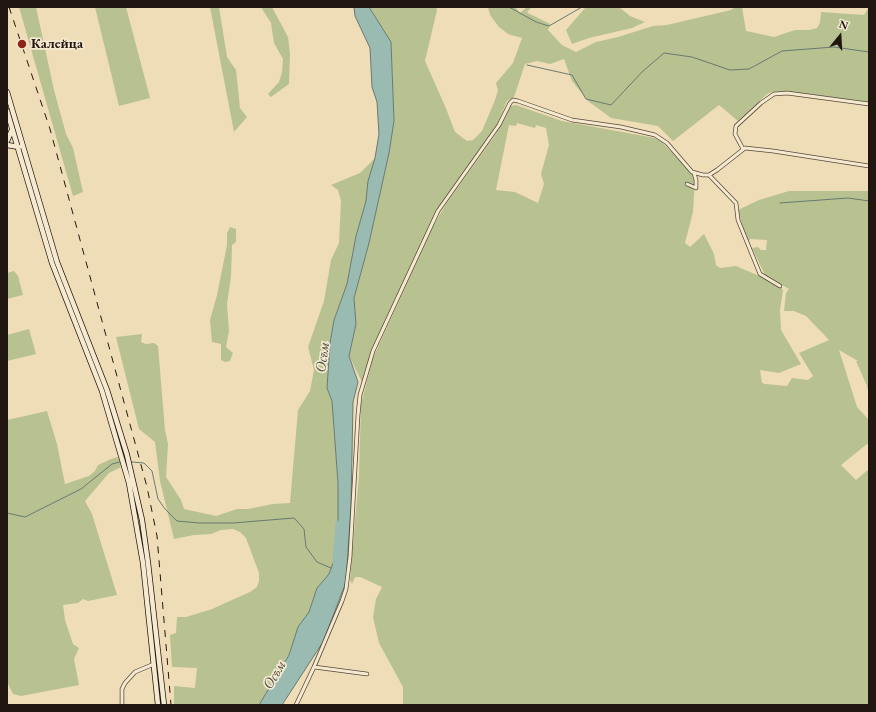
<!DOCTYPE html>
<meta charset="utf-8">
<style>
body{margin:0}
#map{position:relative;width:876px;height:712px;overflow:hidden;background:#efddb7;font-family:"EB Garamond",serif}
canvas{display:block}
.frame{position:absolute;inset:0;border:8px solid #221611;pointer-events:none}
.north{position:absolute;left:820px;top:16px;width:40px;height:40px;-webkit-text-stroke:3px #f5e9d0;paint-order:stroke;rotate:18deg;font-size:11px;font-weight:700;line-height:16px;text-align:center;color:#221611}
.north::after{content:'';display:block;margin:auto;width:14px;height:18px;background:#221611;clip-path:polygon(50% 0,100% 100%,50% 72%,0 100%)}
</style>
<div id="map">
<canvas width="876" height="712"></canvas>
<div class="frame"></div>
<div class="north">N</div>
</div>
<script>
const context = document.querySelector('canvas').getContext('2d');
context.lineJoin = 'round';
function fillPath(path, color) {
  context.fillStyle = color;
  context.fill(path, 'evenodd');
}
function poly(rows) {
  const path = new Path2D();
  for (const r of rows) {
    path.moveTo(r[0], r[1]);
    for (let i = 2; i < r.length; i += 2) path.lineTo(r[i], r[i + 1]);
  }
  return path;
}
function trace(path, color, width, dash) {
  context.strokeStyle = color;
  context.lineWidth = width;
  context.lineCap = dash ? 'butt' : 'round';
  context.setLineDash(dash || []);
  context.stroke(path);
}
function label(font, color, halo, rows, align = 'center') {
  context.font = font + ' "EB Garamond",serif';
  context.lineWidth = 3.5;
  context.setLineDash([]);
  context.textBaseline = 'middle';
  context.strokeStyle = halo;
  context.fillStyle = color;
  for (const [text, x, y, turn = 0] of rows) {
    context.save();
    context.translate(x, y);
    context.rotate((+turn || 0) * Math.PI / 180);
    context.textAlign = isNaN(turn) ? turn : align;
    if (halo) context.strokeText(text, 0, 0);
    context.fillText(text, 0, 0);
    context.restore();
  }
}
const green = poly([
 [19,7,36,7,54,90,66,134,73,148,83,192,73,196],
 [95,7,126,7,150,98,119,106],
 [210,7,219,7,227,57,236,70,240,108,247,117,234,132],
 [261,7,272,7,288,37,290,54,289,84,271,97,268,94,279,82,282,72,283,59,274,43,271,23],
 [369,7,436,7,437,10,425,61,445,106,455,132,467,141,473,140,482,131,495,100,498,90,496,83,513,63,522,38,508,34,499,27,490,15,488,7,515,7,520,13,527,7,532,7,527,12,528,13,550,24,548,30,562,45,576,52,596,42,618,37,653,26,667,25,731,10,735,7,742,7,746,31,774,37,795,30,809,30,817,28,820,23,821,12,864,15,869,7,869,102,838,100,784,91,772,92,767,94,738,121,719,105,673,141,658,126,611,118,588,101,572,81,564,59,550,64,537,61,525,64,514,97,507,101,496,127,485,144,438,212,377,341,362,382,349,356,356,324,354,298,369,243,389,153,394,121,391,42],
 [593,7,619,7,630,16,645,22,632,28,589,38,572,44,566,30,585,8],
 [516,105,562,121,655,138,661,141,695,177,693,212,685,243,690,247,704,234,714,254,716,265,720,268,736,266,757,275,761,274,776,283,783,290,780,310,781,330,801,364,779,373,760,370,762,383,765,384,787,386,792,378,808,380,813,376,799,353,829,340,806,316,794,311,784,311,786,293,789,289,765,275,752,248,758,247,761,250,766,250,767,240,750,239,749,241,746,239,738,210,759,200,789,191,869,191,869,395,867,386,856,361,858,361,839,350,857,407,869,420,869,445,867,444,841,465,856,480,869,469,869,705,403,705,403,687,379,643,373,617,376,599,382,587,360,577,355,577,352,584,350,580,359,475,361,404,373,358,432,228,446,204,496,134,510,106],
 [517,123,535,128,536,125,546,128,549,145,541,174,544,184,538,203,515,192,496,190,509,125,516,126],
 [375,158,368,181,366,201,356,236,347,284,334,319,330,343,327,388,332,401,339,499,338,550,334,561,329,574,317,588,309,612,298,627,289,654,259,705,174,705,174,686,195,688,197,668,172,667,170,635,176,633,177,617,186,617,212,609,250,592,257,587,259,581,259,573,246,538,240,532,233,529,221,530,211,534,194,535,174,539,160,481,155,442,139,429,116,337,142,334,141,342,146,344,154,343,158,346,165,430,168,444,166,477,181,500,184,509,216,516,237,509,248,509,273,504,290,503,298,410,310,391,314,370,308,347,324,301,331,260,339,243,341,201,338,190,331,185,360,173],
 [230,227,236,229,236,242,232,245,231,276,227,304,229,331,226,347,233,353,230,361,225,362,221,360,221,344,212,342,210,320,217,295,227,245,227,233],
 [14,271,18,276,23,295,7,299,7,273],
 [29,329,36,354,7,361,7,335],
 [47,411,57,444,65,484,89,476,95,471,98,465,111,459,118,457,121,467,109,473,85,501,92,514,117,595,88,601,83,599,78,603,63,605,65,620,73,644,79,648,74,659,79,685,21,696,13,694,7,682,7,420]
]);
const water = poly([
 [354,7,369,7,391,42,394,121,389,153,369,243,354,298,356,324,349,356,358,382,353,402,351,506,346,582,323,642,282,705,259,705,289,655,298,627,309,612,317,588,329,574,338,550,338,483,332,401,327,388,330,343,334,320,347,284,356,236,366,201,368,181,375,158,379,134,377,102,372,87,370,48,355,16,354,7]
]);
const stream = poly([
 [509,7,536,22,549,26,582,7],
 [527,65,572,75,586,99,611,105,643,71,664,53,692,57,730,70,749,69,782,51,834,47,869,52],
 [780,203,848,198,869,201],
 [132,462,144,463,152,471,158,499,165,509,177,521,199,523,233,523,294,518,304,529,306,547,317,562,331,568],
 [7,513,25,517,81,489,112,464,120,462]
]);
const river = poly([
 [336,562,339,524]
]);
const street = poly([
 [743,149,735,134,736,126,761,103,774,94,787,93,869,104],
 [709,175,736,203,738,220,760,274,780,286],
 [687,184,696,188,696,180,694,173],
 [314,667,367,674],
 [122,705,122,689,125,683,135,672,154,664],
 [296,705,314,667,342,601,346,589,350,557,358,415,360,395,373,351,438,211,499,125,510,103,513,100,518,101,572,120,621,127,655,135,667,143,692,172,703,175,709,175,717,170,745,148,773,151,869,166]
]);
const secondary = poly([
 [7,92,57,262,107,390,127,455,142,520,148,563,164,705],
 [7,111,52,263,102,391,129,483,143,563,158,705],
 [7,141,12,130],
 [7,145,19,147]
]);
const rail = poly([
 [9,7,50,129,147,487,157,536,171,705]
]);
const markers = [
 [22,44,5,"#8f2418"]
];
const poiNames = [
 ["Калейца",31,44]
];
const waterNames = [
 ["Осъм",323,357,-82],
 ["Осъм",275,675,-59]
];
fillPath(green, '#b7c290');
fillPath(water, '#9abbb2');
trace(water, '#6a7972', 1);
trace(stream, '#6a7972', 1);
trace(river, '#9abbb2', 7);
trace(street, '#55483a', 4.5);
trace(secondary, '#221611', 6);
trace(street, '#f5e9d0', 3);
trace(secondary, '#f5e9d0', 4.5);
trace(rail, '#221611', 1, [7, 7]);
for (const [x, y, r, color] of markers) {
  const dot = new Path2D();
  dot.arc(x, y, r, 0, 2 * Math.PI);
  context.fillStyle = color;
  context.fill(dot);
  trace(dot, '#f5e9d0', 1.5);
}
label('bold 14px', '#221611', '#f5e9d0', poiNames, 'left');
label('italic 15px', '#4c5049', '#f5e9d0', waterNames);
</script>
